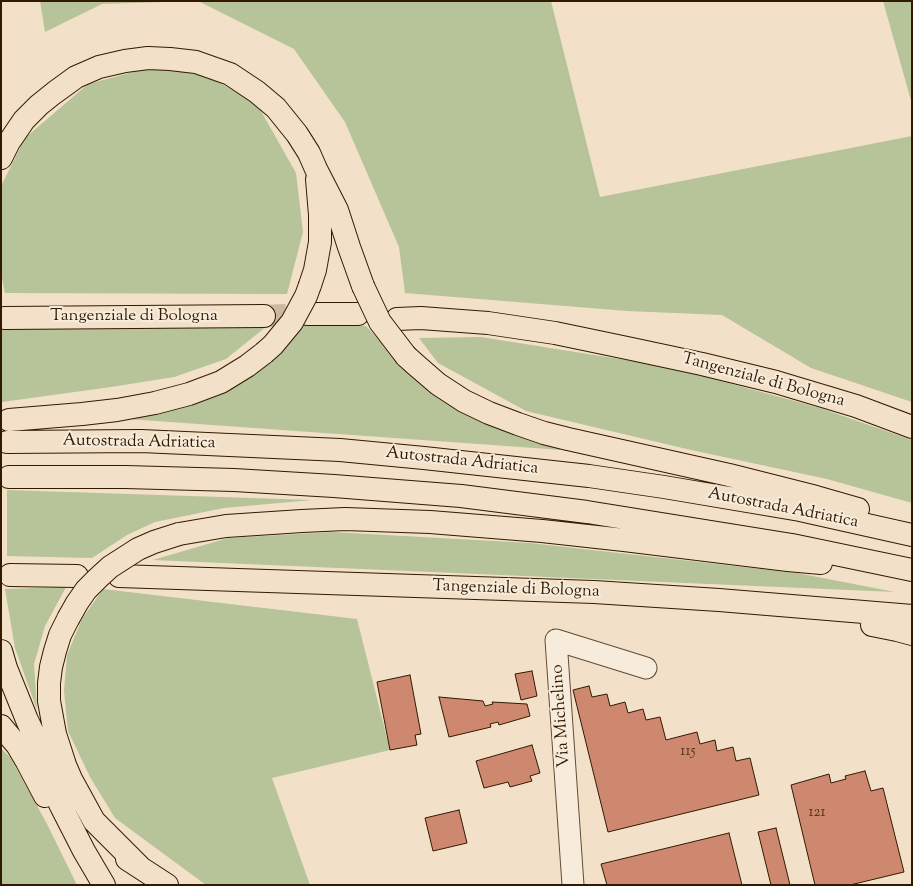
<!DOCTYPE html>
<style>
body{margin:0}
#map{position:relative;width:913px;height:886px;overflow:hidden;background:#f2e0c8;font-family:"Sorts Mill Goudy",serif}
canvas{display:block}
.frame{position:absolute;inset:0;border:2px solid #311a00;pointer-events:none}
</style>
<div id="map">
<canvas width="913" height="886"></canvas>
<div class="frame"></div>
</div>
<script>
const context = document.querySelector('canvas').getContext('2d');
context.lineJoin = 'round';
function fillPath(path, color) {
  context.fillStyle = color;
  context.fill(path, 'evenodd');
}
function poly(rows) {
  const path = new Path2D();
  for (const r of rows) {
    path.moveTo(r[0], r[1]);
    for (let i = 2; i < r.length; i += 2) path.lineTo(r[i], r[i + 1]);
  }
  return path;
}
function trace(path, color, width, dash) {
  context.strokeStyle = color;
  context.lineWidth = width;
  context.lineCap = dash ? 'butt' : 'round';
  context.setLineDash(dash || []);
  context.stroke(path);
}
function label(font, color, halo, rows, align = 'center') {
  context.font = font + ' "Sorts Mill Goudy",serif';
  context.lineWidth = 4;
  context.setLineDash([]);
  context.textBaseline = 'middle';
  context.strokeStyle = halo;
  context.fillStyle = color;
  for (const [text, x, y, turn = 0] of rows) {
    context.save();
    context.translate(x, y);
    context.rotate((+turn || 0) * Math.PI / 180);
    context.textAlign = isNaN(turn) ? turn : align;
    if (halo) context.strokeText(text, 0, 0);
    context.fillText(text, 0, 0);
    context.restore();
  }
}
const green = poly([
 [40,1,195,1,102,4,45,32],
 [198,1,551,1,600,197,912,136,912,402,811,368,722,315,627,311,405,293,399,247,345,122,294,49],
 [883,1,912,1,912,104],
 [148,68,206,75,257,104,296,173,303,232,287,294,5,293,1,274,1,209,2,184,25,138,88,84],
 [267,326,226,359,174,377,111,387,2,402,1,384,1,328],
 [302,326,366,326,414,378,460,409,562,450,128,419,208,397,258,372],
 [481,337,670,367,820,408,912,440,912,503,827,479,691,450,526,411,438,363,419,338],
 [7,490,312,500,224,508,155,522,127,535,92,558,7,556],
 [332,532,530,543,797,573,895,592,153,560,228,538],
 [66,587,45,626,34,664,37,710,15,648,5,589],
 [103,589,357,619,390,750,272,778,310,885,206,885,115,818,90,777,68,731,64,691,67,655,82,619],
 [1,748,10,757,47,824,77,885,1,885]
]);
const building = poly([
 [532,671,537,696,521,700,515,674,532,671],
 [410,675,421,734,415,735,417,745,390,750,377,682,410,675],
 [589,686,592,697,607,694,610,706,625,702,628,713,643,709,646,720,660,717,666,740,697,732,700,744,715,740,717,751,733,747,736,761,750,758,759,795,608,832,573,690,589,686],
 [439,697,483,701,485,706,493,704,492,702,527,704,530,716,499,725,498,722,490,724,491,727,449,737,439,697],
 [532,745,540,773,530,776,532,781,510,787,508,782,484,788,476,761,532,745],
 [865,771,871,791,883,788,904,872,850,885,815,885,791,785,829,774,831,783,846,779,845,776,865,771],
 [459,810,467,843,433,851,425,818,459,810],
 [776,828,790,885,771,885,758,832,776,828],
 [729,833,742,885,607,885,601,864,729,833]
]);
const highwayTunnel = poly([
 [264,316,307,314]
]);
const minor = poly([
 [573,885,556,640,646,668]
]);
const highway = poly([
 [1,158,9,142,24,120,39,105,54,93,76,77,99,67,125,61,148,58,170,59,196,62,230,74,257,92,276,108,297,134,309,153,316,169,337,210,349,247,363,286],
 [310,285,315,270,320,242,320,215,317,179],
 [307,314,358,314],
 [4,318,264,316],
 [397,319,421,318,488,323,555,333,627,348,702,364,776,382,856,406,912,427],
 [406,356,416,365,438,384,464,401,489,413,518,424,544,433,568,439,729,475,816,497,858,509],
 [9,420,82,414,117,410,155,403,189,394,221,382,247,366,264,353],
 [7,442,141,441,340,450,424,458,589,476,664,487,800,510,912,535],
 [9,477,125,477,234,480,334,486,461,496,587,512,792,545,912,570],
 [179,534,226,526,302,521,345,519,430,522,542,531,624,540,788,560,821,563],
 [10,575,77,576],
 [119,576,594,592,719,600,912,616],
 [68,619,60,635,55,651,51,667,49,683,49,701,55,734,65,765,71,779,94,821,139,866],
 [872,625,897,630,912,634],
 [1,651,6,668,27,720,41,750,60,804,84,851,104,885],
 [1,726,17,745,27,762,45,796],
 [127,859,167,885]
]);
const highwayBridge = poly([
 [363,286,380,322,406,356],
 [264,353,273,345,292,322,306,296,310,285],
 [68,619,77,603,86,590,98,578,110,567,138,549,154,542,179,534]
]);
const numberNames = [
 ["115",688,752],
 ["121",817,813]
];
const streetNames = [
 ["Tangenziale di Bologna",134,317],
 ["Tangenziale di Bologna",763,381,15],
 ["Autostrada Adriatica",139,443,1],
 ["Autostrada Adriatica",462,462,6],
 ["Autostrada Adriatica",783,509,11],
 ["Tangenziale di Bologna",516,590,2],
 ["Via Michelino",562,716,-94]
];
fillPath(green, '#b7c399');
fillPath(building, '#cf8870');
trace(building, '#311a00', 1);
trace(highwayTunnel, '#cbb8a0', 22, [22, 11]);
trace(minor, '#614c32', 23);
trace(highway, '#311a00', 24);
trace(minor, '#f7ebdb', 21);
trace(highway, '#f2e0c8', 22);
trace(highwayBridge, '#311a00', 24, []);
trace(highwayBridge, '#f2e0c8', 22);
label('15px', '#58361c', null, numberNames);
label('17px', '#311a00', '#f7ebdb', streetNames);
</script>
